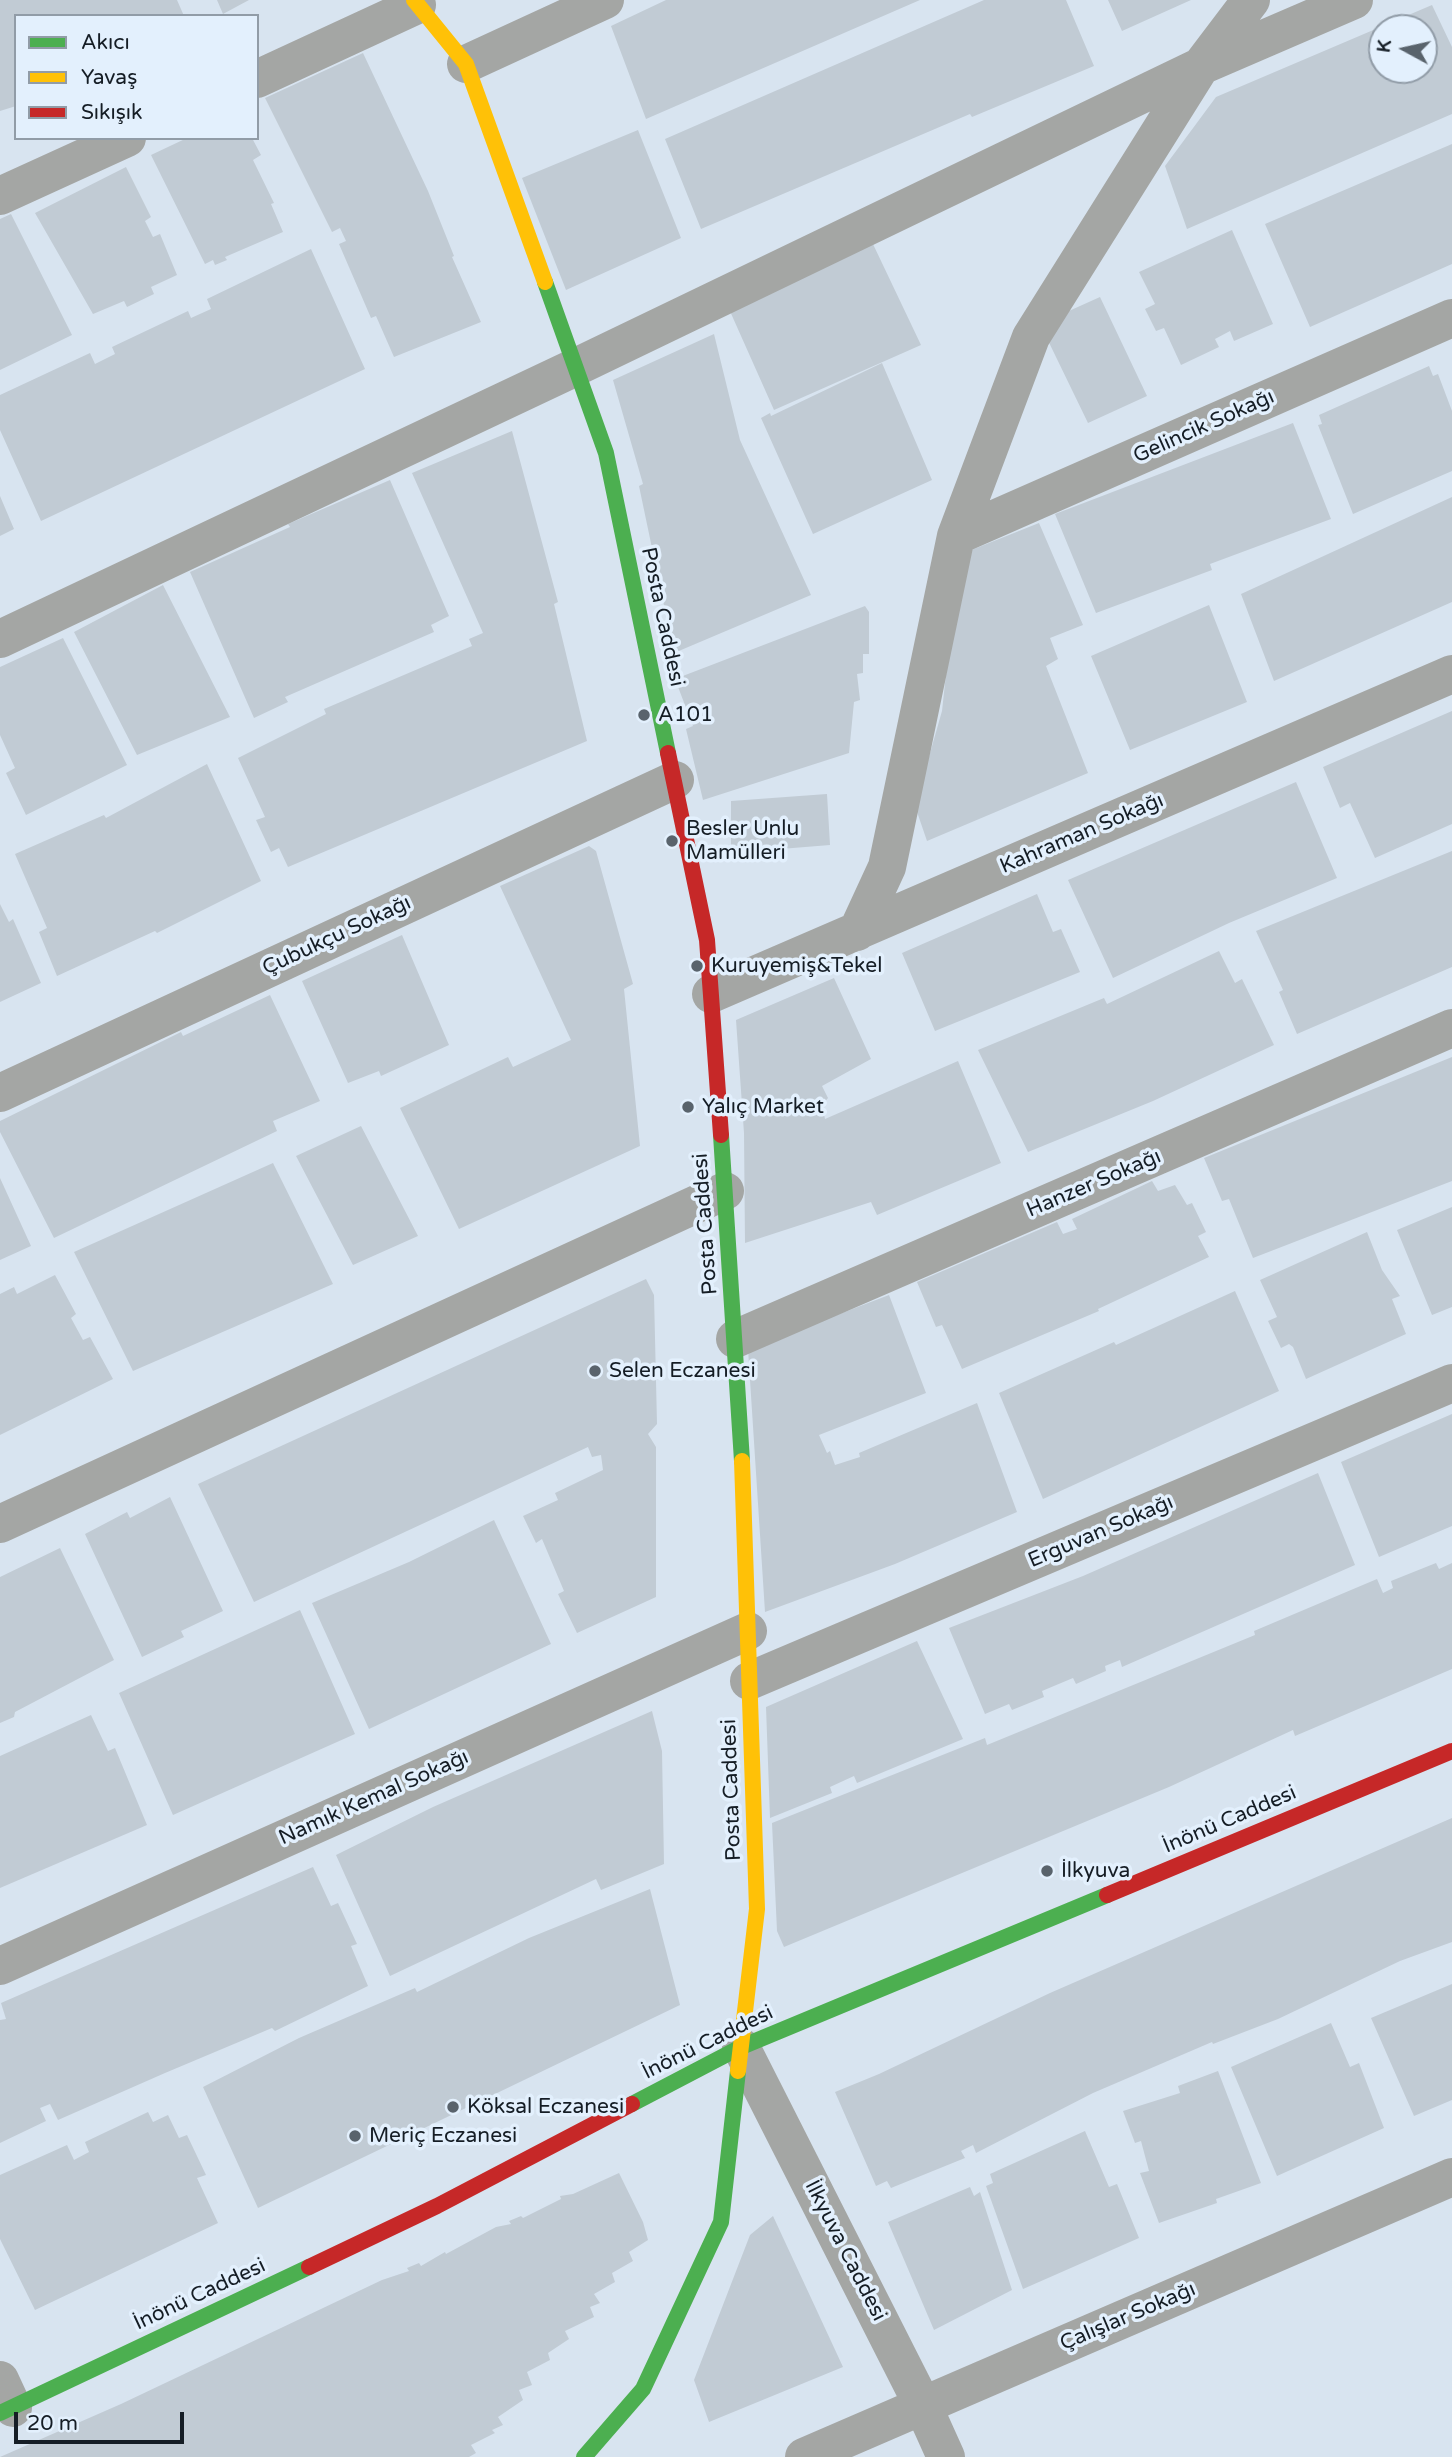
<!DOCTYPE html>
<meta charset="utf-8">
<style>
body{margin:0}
#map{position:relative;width:1452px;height:2457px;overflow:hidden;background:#d8e4f0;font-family:"Varela Round",sans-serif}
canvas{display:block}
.legend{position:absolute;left:14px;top:14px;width:245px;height:126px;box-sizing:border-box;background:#e3f0fd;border:2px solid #919ca7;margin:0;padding:9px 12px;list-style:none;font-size:21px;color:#151d25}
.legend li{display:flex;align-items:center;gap:14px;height:35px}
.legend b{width:35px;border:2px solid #919ca7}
.north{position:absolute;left:1368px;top:14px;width:70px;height:70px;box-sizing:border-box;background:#e3f0fd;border:2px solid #919ca7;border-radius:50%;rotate:278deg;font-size:19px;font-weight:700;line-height:28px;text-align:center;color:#151d25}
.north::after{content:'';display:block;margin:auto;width:24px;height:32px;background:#59636c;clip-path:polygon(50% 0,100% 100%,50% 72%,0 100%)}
.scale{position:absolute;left:14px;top:2412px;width:170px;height:32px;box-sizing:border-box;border:4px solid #151d25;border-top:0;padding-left:9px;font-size:21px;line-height:24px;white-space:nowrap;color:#151d25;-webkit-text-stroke:5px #e3f0fd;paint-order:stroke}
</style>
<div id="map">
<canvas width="1452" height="2457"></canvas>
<ul class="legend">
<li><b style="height:9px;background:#4caf50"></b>Akıcı</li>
<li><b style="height:9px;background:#ffc107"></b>Yavaş</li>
<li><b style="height:9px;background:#c62828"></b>Sıkışık</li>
</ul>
<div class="north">K</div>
<div class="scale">20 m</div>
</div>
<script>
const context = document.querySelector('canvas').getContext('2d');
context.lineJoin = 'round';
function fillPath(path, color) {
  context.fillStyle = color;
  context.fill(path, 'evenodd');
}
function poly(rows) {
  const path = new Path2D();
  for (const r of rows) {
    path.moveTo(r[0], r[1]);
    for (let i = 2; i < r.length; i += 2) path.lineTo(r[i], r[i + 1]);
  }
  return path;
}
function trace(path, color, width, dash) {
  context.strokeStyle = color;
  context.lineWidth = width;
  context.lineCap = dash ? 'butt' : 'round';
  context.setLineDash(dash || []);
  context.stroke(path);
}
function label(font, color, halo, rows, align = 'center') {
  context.font = font + ' "Varela Round",sans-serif';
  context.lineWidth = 7;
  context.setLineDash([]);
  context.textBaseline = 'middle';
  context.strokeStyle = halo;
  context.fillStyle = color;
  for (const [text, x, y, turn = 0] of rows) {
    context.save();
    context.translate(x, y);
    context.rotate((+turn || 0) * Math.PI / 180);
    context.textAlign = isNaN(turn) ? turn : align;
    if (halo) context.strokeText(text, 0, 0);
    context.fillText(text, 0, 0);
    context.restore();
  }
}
const building = poly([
 [0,0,177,0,184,16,16,16,16,106,0,111],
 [217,0,249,0,223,14],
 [666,0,920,0,646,119,611,26],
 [984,0,1066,0,1094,66,972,117,970,114,701,229,665,139],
 [1108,0,1191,0,1122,31],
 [1432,5,1452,47,1452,114,1187,229,1165,166,1216,97],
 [1382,28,1424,28,1424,70,1382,70],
 [363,53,428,191,454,256,452,257,481,322,394,357,376,316,371,318,339,244,346,241,340,228,332,232,265,98],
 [638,130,681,238,566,290,522,178],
 [187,138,252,138,261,155,253,160,274,203,271,204,283,232,225,257,227,260,215,265,213,260,205,264,151,155],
 [1452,144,1452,264,1310,327,1265,224],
 [126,167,151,217,145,221,153,237,160,234,177,275,151,287,154,294,127,307,124,301,93,314,35,213],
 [11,214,72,335,0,370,0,219],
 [1232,230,1273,324,1234,341,1230,331,1215,339,1219,347,1181,365,1164,328,1156,331,1145,309,1155,304,1139,272],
 [872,242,921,345,774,410,729,309],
 [311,249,365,369,41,521,0,430,0,395,90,353,95,364,115,354,112,347,188,311,191,318,211,309,207,299],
 [1100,297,1147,396,1088,423,1040,324],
 [714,334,740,440,811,595,674,653,639,486,643,484,613,380],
 [882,363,932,480,813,534,761,418,770,413,771,416],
 [1429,366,1433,376,1438,374,1452,411,1452,471,1353,514,1318,425,1322,424,1319,415],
 [1293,423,1331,519,1210,564,1212,570,1096,613,1055,514],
 [512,431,558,602,554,604,587,741,288,867,279,848,271,852,256,820,265,817,238,758,326,714,324,709,472,646,469,639,483,633,412,473],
 [390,480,449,616,431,625,434,632,285,697,288,702,254,718,190,572,290,527,288,524],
 [0,496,14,529,0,536],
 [1452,497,1452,602,1274,681,1241,594],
 [1039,523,1083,625,1050,638,1058,659,1046,666,1088,773,927,841,915,806,942,711,959,555],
 [163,585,230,717,137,755,74,632],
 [1209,605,1247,702,1130,750,1091,656],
 [865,606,869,612,869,654,863,654,863,673,857,674,860,700,854,702,849,753,703,800,686,729,693,726,675,679],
 [63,638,127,765,26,815,6,773,15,768,0,735,0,667],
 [1452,711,1452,824,1375,858,1350,803,1340,808,1323,767],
 [207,764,261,881,157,933,155,931,57,976,39,932,47,928,15,854,104,815,106,818],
 [1296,782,1337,878,1229,923,1113,978,1068,880],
 [827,794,830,845,731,853,731,801],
 [589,846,596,851,633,984,624,989,640,1146,459,1229,400,1108,508,1057,513,1067,571,1040,500,886],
 [1452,851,1452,967,1297,1034,1279,992,1283,990,1256,931],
 [1037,894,1053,932,1061,929,1080,972,935,1031,902,953],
 [0,904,9,922,13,919,41,983,0,1002],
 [402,935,449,1045,381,1076,379,1071,348,1083,302,981],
 [1219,951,1235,983,1242,979,1274,1045,1153,1101,1028,1152,978,1050,1104,998,1107,1004],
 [834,978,871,1059,822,1086,828,1098,822,1105,825,1119,958,1061,1001,1163,877,1215,871,1202,745,1243,744,1133,736,1020],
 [270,995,320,1101,273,1121,277,1131,54,1238,0,1132,0,1121,181,1032,183,1036],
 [1452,1057,1452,1181,1253,1258,1229,1199,1222,1201,1204,1158],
 [361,1126,418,1236,353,1265,296,1156],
 [273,1163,333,1284,133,1371,74,1252],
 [0,1178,31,1246,0,1260],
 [1152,1181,1158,1191,1175,1185,1187,1205,1192,1203,1206,1232,1198,1236,1209,1257,1098,1309,1099,1311,962,1369,942,1325,936,1327,917,1282,1057,1222,1063,1234,1077,1229,1072,1219],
 [1452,1207,1452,1307,1432,1315,1397,1230],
 [1367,1232,1382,1270,1400,1296,1392,1299,1406,1334,1306,1379,1293,1347,1289,1344,1281,1348,1268,1321,1277,1317,1260,1280],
 [55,1275,76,1314,71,1318,83,1340,90,1337,113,1379,0,1435,0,1294,14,1287,17,1294],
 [646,1279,654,1295,657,1424,648,1434,656,1447,656,1597,577,1633,558,1594,564,1591,542,1539,536,1543,523,1516,558,1500,555,1493,603,1470,601,1455,592,1457,588,1447,254,1602,198,1484],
 [1235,1291,1279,1391,1043,1499,999,1393,1114,1342,1116,1345],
 [889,1295,926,1393,819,1435,827,1453,830,1451,835,1465,860,1457,859,1453,977,1403,1017,1512,895,1564,765,1612,748,1349],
 [1452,1414,1452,1526,1379,1557,1341,1462],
 [1318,1473,1355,1565,1122,1667,1120,1660,1105,1666,1106,1671,1076,1684,1073,1678,1042,1691,1044,1697,1012,1710,1009,1704,985,1714,949,1628,1083,1576],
 [170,1497,223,1611,181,1631,184,1637,142,1657,85,1534,127,1512,130,1518],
 [494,1520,551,1644,369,1729,312,1603,409,1562],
 [60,1548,114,1660,15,1712,14,1717,0,1723,0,1577],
 [1436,1563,1439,1569,1452,1563,1452,1669,1295,1736,1293,1730,1169,1787,784,1947,777,1931,772,1823,985,1738,987,1745,1255,1635,1254,1631,1377,1579,1383,1593,1393,1588,1391,1581],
 [300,1610,355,1734,173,1815,119,1693],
 [917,1641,963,1739,857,1783,854,1776,830,1787,832,1793,770,1818,766,1707],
 [652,1711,662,1751,664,1864,601,1890,596,1879,390,1976,336,1855,433,1807],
 [91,1715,108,1751,115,1748,147,1825,0,1888,0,1756],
 [1452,1818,1452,1942,1400,1961,1278,2019,1213,2044,1212,2042,1093,2093,976,2153,973,2145,961,2151,965,2158,891,2188,887,2181,876,2186,835,2092,879,2074,1050,1993],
 [313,1867,331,1906,338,1903,357,1944,351,1946,368,1986,275,2031,272,2028,165,2073,58,2120,50,2104,40,2108,46,2121,0,2143,0,2020,6,2019,1,2003],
 [650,1889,680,2005,258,2208,203,2087,299,2038,415,1988,417,1992,529,1938],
 [1452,1984,1452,2100,1414,2116,1371,2018],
 [1331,2023,1350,2067,1359,2063,1384,2128,1277,2176,1231,2067],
 [1218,2071,1261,2183,1216,2199,1217,2203,1159,2223,1140,2173,1149,2171,1141,2141,1135,2143,1123,2111,1180,2093,1178,2086],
 [148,2112,153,2122,168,2115,179,2138,187,2135,206,2175,197,2178,218,2223,35,2310,0,2239,0,2175,67,2145,74,2160,89,2152,85,2142],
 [1085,2131,1109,2187,1117,2184,1139,2238,1023,2289,986,2186,993,2183,990,2174],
 [619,2173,643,2222,648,2240,629,2252,633,2261,612,2273,615,2282,594,2294,600,2303,590,2307,594,2317,565,2331,569,2339,548,2353,550,2360,527,2372,532,2385,519,2390,523,2400,498,2417,503,2425,492,2430,495,2433,471,2445,476,2453,469,2457,0,2457,121,2404,382,2280,409,2271,407,2268,419,2263,421,2266,445,2252,446,2254,496,2227,511,2224,509,2221,521,2216,523,2218,561,2199,560,2196,573,2194],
 [970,2187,974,2196,980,2192,1012,2290,934,2330,888,2222],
 [773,2216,843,2367,709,2422,694,2380,750,2235]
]);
const street = poly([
 [466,64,605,0],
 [257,79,417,5],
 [0,196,127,138],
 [956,536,1452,318],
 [0,639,576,367,1201,66,1354,0],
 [857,932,887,867,956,536,1031,337,1201,66,1251,0],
 [711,994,1452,674],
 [0,1093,675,780],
 [735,1339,1452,1028],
 [0,1524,725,1191],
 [749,1681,1452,1383],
 [0,1966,748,1631],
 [741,2047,923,2406,946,2457],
 [0,2380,13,2408],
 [804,2457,1452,2177]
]);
const fast = poly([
 [545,282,606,453,668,753],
 [721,1135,742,1461],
 [632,2104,741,2047,1107,1895],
 [0,2413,309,2267],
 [584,2457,643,2389,721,2222,738,2071]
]);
const slow = poly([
 [414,0,466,64,545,282],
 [738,2071,757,1909,742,1461]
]);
const jam = poly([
 [668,753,707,940,721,1135],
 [1107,1895,1452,1751],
 [309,2267,437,2206,632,2104]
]);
const markers = [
 [644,715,7,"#59636c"],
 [672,841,7,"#59636c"],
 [697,966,7,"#59636c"],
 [688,1107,7,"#59636c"],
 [595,1371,7,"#59636c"],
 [1047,1871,7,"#59636c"],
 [453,2107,7,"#59636c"],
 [355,2136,7,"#59636c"]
];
const streetNames = [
 ["Gelincik Sokağı",1204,427,-24],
 ["Posta Caddesi",662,617,78],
 ["Kahraman Sokağı",1082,834,-23],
 ["Çubukçu Sokağı",337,936,-25],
 ["Hanzer Sokağı",1094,1184,-23],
 ["Posta Caddesi",706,1224,-94],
 ["Erguvan Sokağı",1101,1532,-23],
 ["Posta Caddesi",732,1790,-92],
 ["Namık Kemal Sokağı",374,1798,-24],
 ["İnönü Caddesi",1230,1820,-23],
 ["İnönü Caddesi",708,2043,-26],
 ["İlkyuva Caddesi",845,2251,63],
 ["İnönü Caddesi",200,2295,-25],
 ["Çalışlar Sokağı",1128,2317,-23]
];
const poiNames = [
 ["A101",658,715],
 ["Besler Unlu",686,829],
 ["Mamülleri",686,853],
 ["Kuruyemiş&Tekel",711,966],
 ["Yalıç Market",702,1107],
 ["Selen Eczanesi",609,1371],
 ["İlkyuva",1061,1871],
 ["Köksal Eczanesi",467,2107],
 ["Meriç Eczanesi",369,2136]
];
fillPath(building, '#c1cbd4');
trace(street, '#a4a6a4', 38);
trace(fast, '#4caf50', 16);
trace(slow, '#ffc107', 16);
trace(jam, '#c62828', 16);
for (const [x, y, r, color] of markers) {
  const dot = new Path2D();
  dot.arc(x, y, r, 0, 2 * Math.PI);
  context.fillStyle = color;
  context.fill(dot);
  trace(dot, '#e3f0fd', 2.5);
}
label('21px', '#151d25', '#e3f0fd', streetNames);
label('21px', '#151d25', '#e3f0fd', poiNames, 'left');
</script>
